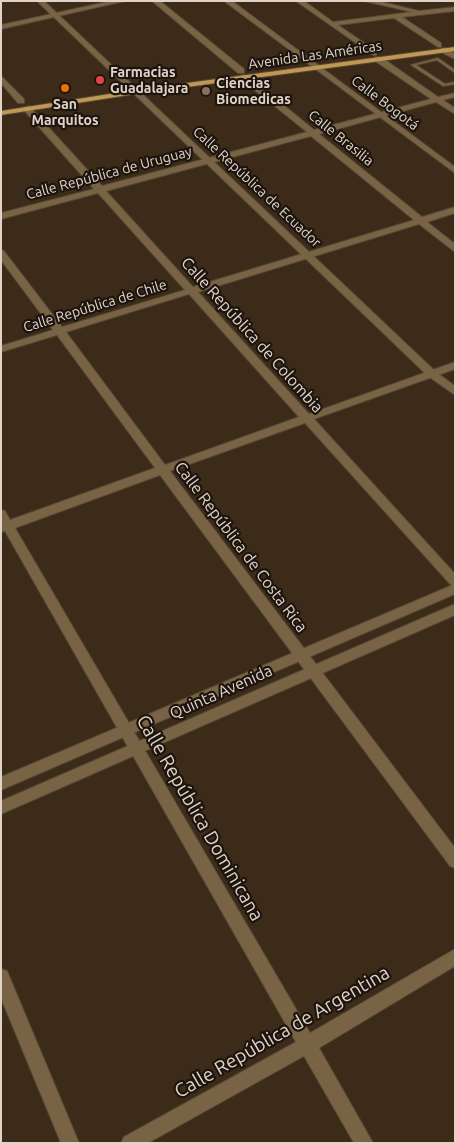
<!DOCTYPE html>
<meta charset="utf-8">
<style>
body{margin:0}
#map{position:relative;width:456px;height:1144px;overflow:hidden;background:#3c2b19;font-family:Ubuntu,sans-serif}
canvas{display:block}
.frame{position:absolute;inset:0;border:2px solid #e0d4ca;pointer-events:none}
</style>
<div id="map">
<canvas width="456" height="1144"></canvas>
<div class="frame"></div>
</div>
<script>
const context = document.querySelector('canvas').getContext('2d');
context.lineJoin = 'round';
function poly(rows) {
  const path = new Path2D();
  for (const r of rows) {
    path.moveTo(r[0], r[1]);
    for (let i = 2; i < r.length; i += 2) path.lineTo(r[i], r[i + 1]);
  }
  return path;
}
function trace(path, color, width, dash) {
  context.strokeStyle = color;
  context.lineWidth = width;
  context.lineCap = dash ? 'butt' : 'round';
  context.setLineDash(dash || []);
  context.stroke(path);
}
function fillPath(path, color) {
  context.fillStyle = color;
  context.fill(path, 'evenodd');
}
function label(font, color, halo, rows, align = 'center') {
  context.font = font + ' Ubuntu,sans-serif';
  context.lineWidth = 4.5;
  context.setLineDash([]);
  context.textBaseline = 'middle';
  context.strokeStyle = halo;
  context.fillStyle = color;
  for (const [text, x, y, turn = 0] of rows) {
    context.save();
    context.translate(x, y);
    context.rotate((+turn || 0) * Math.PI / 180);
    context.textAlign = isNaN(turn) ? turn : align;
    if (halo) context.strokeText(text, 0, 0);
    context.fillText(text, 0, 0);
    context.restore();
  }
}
const service = poly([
 [438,58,455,70,455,73,437,60,416,65,445,84,455,82,455,84,443,86,411,65,438,58]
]);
const minor = poly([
 [111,1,125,1,1,29,1,25,111,1],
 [152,1,160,1,244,69,244,73,238,73,152,1],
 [296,1,304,1,333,22,412,12,364,1,378,1,419,11,455,7,455,11,402,17,441,43,441,47,438,47,394,18,338,25,376,51,376,55,373,55,296,1],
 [441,48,447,48,455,54,455,59,441,52,441,48],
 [375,57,381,57,438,97,455,93,455,97,443,100,455,108,455,114,436,102,319,134,422,217,455,207,455,213,427,222,455,244,455,252,419,224,198,292,309,414,455,362,455,369,314,419,455,574,455,587,451,585,305,423,170,471,455,848,455,868,450,866,160,475,15,528,310,1033,455,949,455,966,319,1048,373,1143,354,1143,304,1056,148,1143,121,1143,124,1137,296,1042,5,531,1,532,1,510,5,511,10,520,155,468,57,335,1,352,1,346,53,330,1,260,1,250,4,251,62,327,185,290,98,193,1,219,1,213,94,189,22,108,29,106,102,186,307,132,241,79,241,75,247,75,314,130,431,99,375,61,375,57],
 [311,136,414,220,193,287,106,191,311,136],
 [189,294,299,417,165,465,66,332,189,294],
 [1,76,24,99,24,103,18,103,1,83,1,76],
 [1,969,7,971,79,1143,61,1143,1,998,1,969]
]);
const tertiary = poly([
 [37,1,44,1,436,372,455,386,455,395,428,376,37,1],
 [224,1,232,1,455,167,455,173,224,1],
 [455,584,455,594,1,790,1,777,455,584],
 [455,604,455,615,1,814,1,801,455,604]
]);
const primary = poly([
 [455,47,455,51,135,94,1,115,1,111,135,90,455,47]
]);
const markers = [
 [100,80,5,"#e0444e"],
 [65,88,5,"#e8710a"],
 [206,91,5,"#8d6e63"]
];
const farStreetnames = [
 ["Avenida Las Américas",315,55,-8],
 ["Calle Bogotá",385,103,37],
 ["Calle Brasilia",341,138,39],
 ["Calle República de Uruguay",109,173,-15],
 ["Calle República de Ecuador",257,187,43],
 ["Calle República de Chile",95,306,-17]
];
const farPoinames = [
 ["Farmacias",110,72],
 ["Guadalajara",110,88],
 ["Ciencias",216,83],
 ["Biomedicas",216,99],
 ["San",65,104,"center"],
 ["Marquitos",65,120,"center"]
];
const streetNames = [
 ["Calle República de Colombia",252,335,48],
 ["Calle República de Costa Rica",241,547,53],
 ["Quinta Avenida",221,692,-24]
];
const nearStreetnames = [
 ["Calle República Dominicana",200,818,60],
 ["Calle República de Argentina",282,1032,-30]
];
trace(service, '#564635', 2);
trace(minor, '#564635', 2);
trace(tertiary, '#564635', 2);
trace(primary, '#564635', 2);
fillPath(service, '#786444');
fillPath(minor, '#786444');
fillPath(tertiary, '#786444');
fillPath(primary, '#c19753');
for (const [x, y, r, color] of markers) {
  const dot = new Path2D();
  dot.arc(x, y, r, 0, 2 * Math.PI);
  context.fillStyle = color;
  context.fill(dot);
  trace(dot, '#1d150d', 2);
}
label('14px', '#e0d4ca', '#1d150d', farStreetnames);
label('bold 14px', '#e0d4ca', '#1d150d', farPoinames, 'left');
label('16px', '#e0d4ca', '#1d150d', streetNames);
label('19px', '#e0d4ca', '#1d150d', nearStreetnames);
</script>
